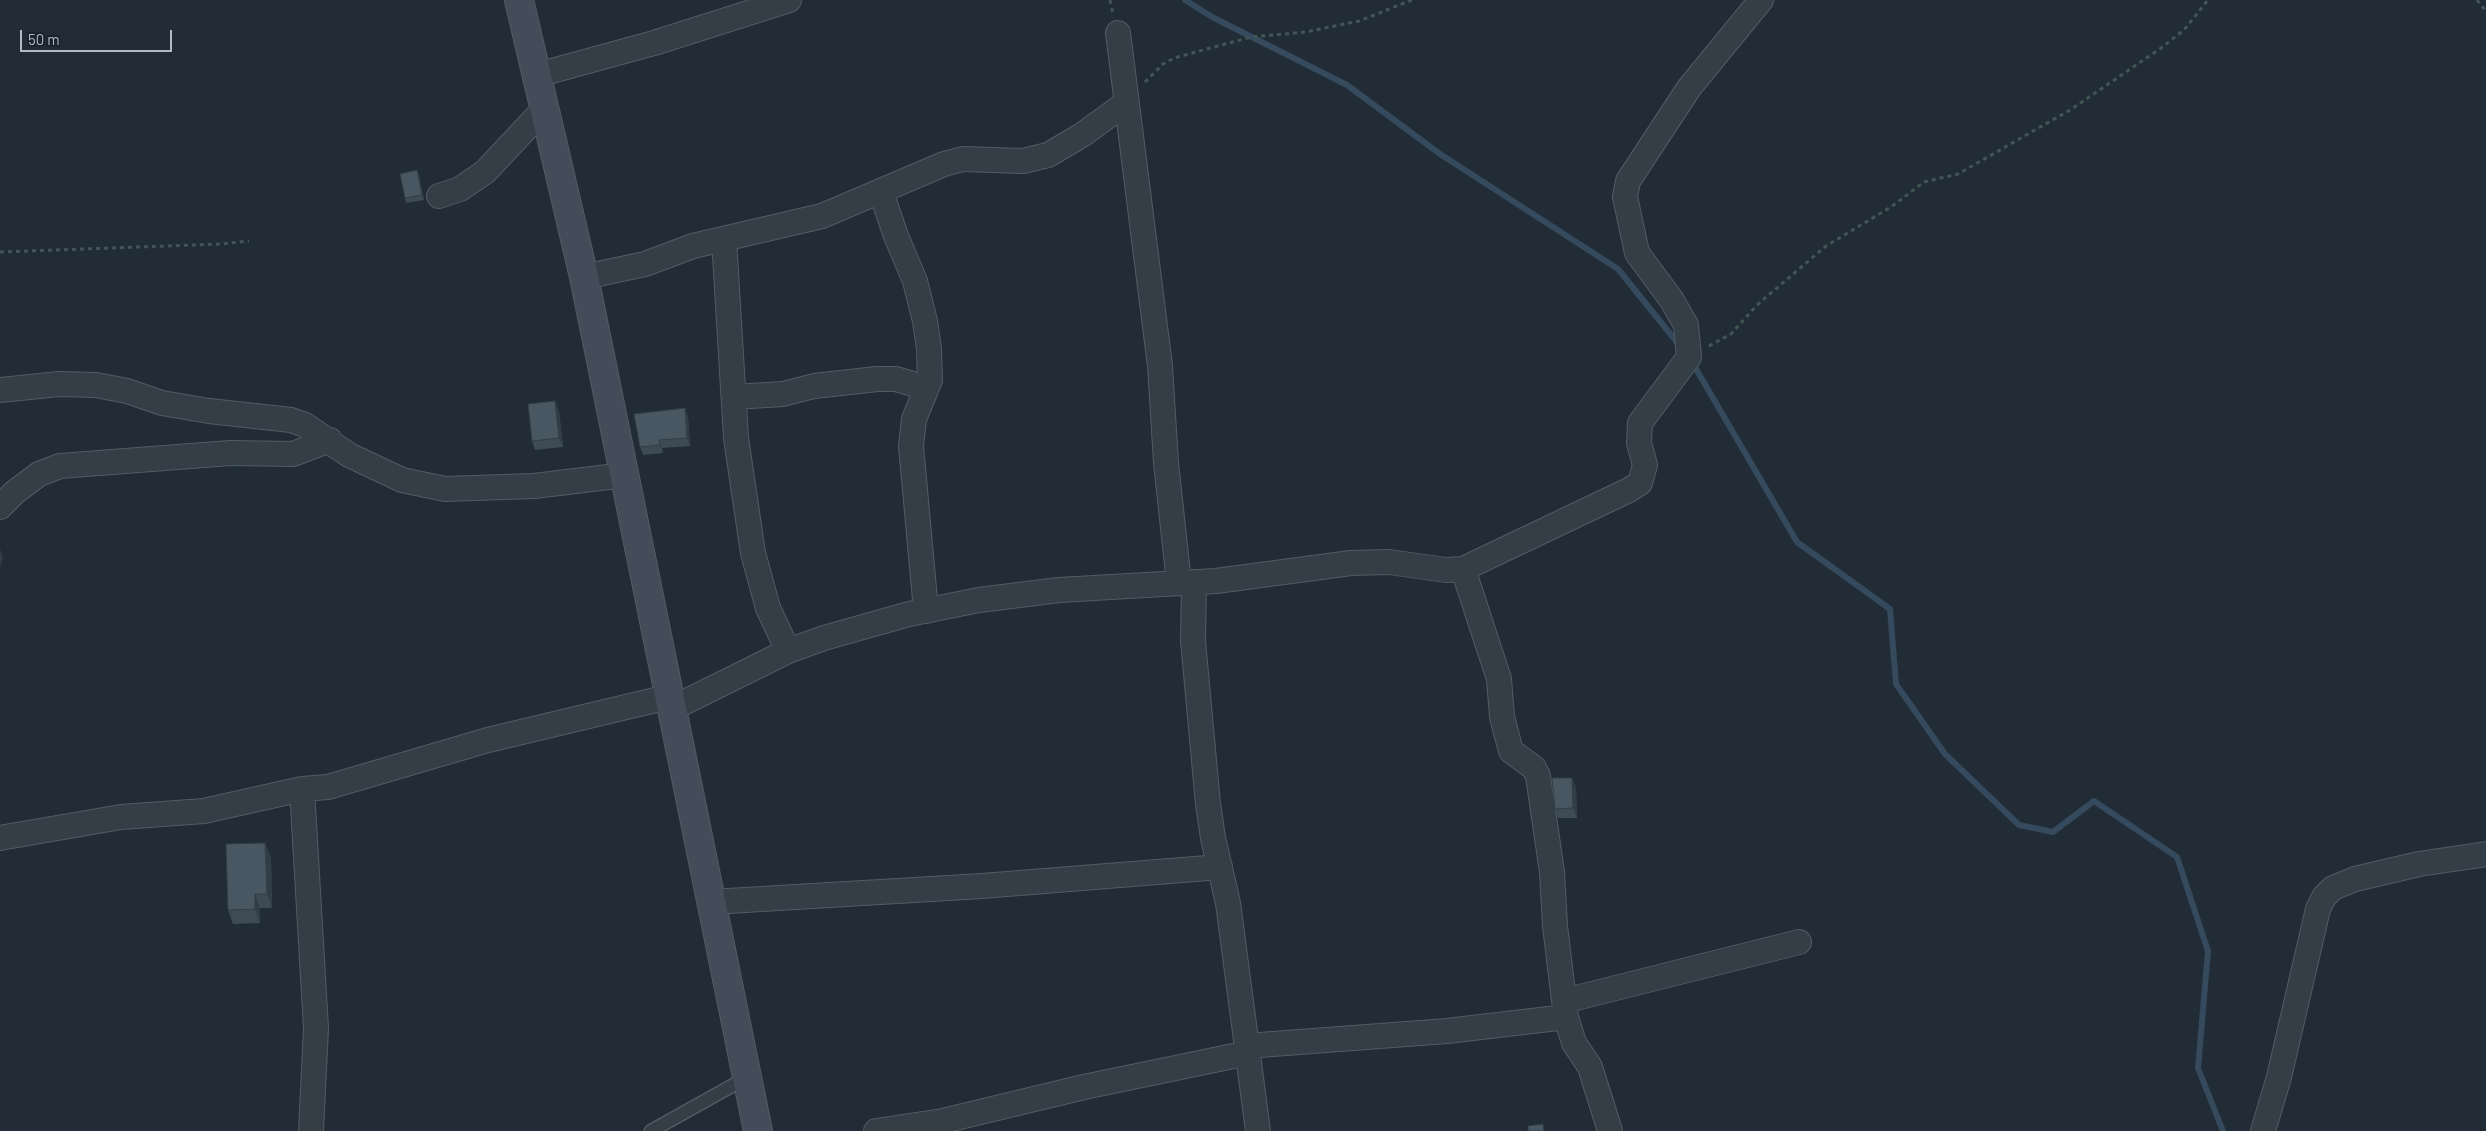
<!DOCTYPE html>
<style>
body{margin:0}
#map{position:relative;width:2486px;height:1131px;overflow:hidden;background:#212c36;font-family:Barlow,sans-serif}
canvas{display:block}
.scale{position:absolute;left:20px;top:30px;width:152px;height:22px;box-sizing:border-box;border:2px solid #aeb9c3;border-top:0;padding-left:6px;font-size:15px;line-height:18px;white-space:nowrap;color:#aeb9c3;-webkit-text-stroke:4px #1a232b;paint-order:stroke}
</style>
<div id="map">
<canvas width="2486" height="1131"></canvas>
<div class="scale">50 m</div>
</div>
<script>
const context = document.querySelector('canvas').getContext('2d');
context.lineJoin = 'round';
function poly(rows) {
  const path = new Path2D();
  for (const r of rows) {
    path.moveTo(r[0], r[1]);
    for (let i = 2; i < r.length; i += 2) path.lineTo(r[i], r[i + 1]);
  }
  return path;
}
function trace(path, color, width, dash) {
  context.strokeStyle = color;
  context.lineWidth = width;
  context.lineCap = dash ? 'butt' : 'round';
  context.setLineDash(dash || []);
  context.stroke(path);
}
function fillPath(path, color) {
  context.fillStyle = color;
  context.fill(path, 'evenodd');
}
const stream = poly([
 [1185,0,1212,17,1347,85,1440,154,1618,269,1680,346],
 [1692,362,1797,542,1890,609,1896,684,1945,754,2019,825,2053,832,2094,801,2177,857,2208,951,2198,1068,2223,1131]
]);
const path = poly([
 [1110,0,1113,14],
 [2477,0,2486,11],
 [1145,82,1163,64,1174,58,1251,37,1306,32,1359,21,1412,0],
 [0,252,221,244,249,241],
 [1709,346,1731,334,1757,305,1826,246,1891,207,1924,182,1958,174,2070,110,2161,48,2184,30,2208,0]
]);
const lane = poly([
 [651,1131,746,1078]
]);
const street = poly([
 [1118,33,1160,366,1166,463,1179,583],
 [537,75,654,43,789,0],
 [881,192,896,236,915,281,925,321,929,349,930,380,914,419,911,446,926,611],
 [439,196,460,189,485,172,545,108],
 [724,239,736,438,753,553,768,608,788,651],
 [584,277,645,264,693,246,822,216,944,164,963,159,1023,161,1048,155,1082,135,1126,103],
 [0,390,59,384,96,385,127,391,162,403,209,411,291,420,305,425,349,455,402,480,445,489,534,486,625,475],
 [734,397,783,394,814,386,877,379,896,379,926,388],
 [0,507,15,492,39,474,60,466,230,453,293,454,330,440],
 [1463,569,1499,679,1502,717,1511,751,1534,768,1538,776,1552,872,1555,926,1566,1017,1574,1043,1590,1067,1610,1131],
 [1194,582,1193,641,1208,804,1213,838,1228,903,1258,1131],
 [671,709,788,651,824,638,909,614,979,600,1059,590,1216,581,1351,563,1389,562,1446,570,1463,569,1629,490,1640,483,1645,465,1639,443,1640,423,1689,357,1686,325,1671,299,1637,253,1625,197,1628,181,1689,88,1761,0],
 [302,789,316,1028,311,1131],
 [0,838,121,817,204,811,302,789,328,787,488,740,668,697],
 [711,902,982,886,1220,867],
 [1564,1001,1799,942],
 [1246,1046,1447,1031,1566,1017],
 [876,1131,943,1121,1084,1087,1248,1053],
 [2263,1131,2279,1077,2318,909,2324,897,2333,888,2355,879,2419,864,2486,854]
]);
const secondary = poly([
 [519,0,584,277,758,1131]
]);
const wall = poly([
 [419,175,424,200,406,203,405,198],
 [559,411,563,447,535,450,532,441],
 [688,416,690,446,662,448,663,453,643,455,640,447],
 [1576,787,1577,818,1558,818,1555,809],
 [271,857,272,908,260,908,260,923,233,924,228,910]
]);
const shadedWall = poly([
 [417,170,419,175,424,200,422,195],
 [555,401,559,411,563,447,559,438],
 [685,408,688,416,690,446,687,438],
 [659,440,662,448,663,453,660,445],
 [0,549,3,557,0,568],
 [1572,778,1576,787,1577,818,1573,808],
 [265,843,271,857,272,908,267,894],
 [255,894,260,908,260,923,255,909]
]);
const building = poly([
 [417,170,422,195,405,198,400,174,417,170],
 [555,401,559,438,532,441,528,404,555,401],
 [685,408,687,438,659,440,660,445,640,447,634,414,685,408],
 [1552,778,1572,778,1573,808,1555,809,1552,778],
 [265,843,267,894,255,894,255,909,228,910,226,844,265,843],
 [1543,1124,1544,1131,1528,1131,1528,1126,1543,1124]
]);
trace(stream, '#354a5d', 6);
trace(lane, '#515c64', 15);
trace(street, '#515c64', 26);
trace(secondary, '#515c64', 30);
trace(path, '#425656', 3, [4, 4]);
trace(lane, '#343e47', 12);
trace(street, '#343e47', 24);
trace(secondary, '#424d59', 28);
fillPath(wall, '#3f4b54');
fillPath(shadedWall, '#333d45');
fillPath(building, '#495762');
trace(building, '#333d45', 1);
</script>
